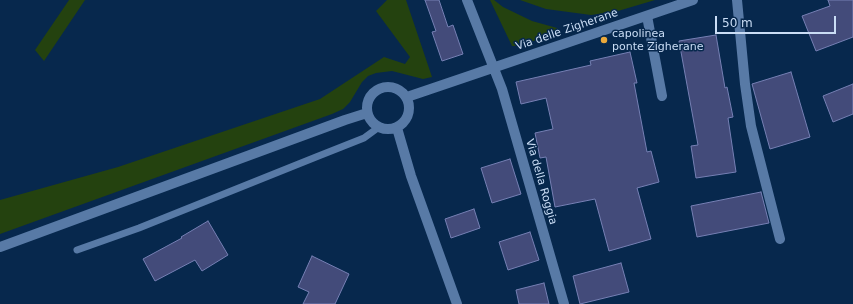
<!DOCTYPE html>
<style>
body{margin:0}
#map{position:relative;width:853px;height:304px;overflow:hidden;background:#07284d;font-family:"DejaVu Sans",sans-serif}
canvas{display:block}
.scale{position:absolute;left:715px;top:16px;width:121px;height:18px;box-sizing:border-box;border:2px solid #caddf5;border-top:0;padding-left:5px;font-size:12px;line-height:14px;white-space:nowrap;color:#caddf5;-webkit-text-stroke:3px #07284d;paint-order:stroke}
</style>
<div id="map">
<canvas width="853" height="304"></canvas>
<div class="scale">50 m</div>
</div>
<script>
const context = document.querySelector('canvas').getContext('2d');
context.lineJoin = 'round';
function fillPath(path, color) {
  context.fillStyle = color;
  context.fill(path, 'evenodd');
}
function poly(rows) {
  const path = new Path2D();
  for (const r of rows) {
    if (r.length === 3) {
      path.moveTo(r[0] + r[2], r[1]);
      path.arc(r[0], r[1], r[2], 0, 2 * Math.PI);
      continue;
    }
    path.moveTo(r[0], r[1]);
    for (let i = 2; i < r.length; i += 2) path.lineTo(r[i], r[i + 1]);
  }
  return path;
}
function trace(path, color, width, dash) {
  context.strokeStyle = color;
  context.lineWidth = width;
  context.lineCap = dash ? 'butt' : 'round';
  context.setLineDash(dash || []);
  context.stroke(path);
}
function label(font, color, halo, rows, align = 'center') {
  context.font = font + ' "DejaVu Sans",sans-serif';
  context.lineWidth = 3;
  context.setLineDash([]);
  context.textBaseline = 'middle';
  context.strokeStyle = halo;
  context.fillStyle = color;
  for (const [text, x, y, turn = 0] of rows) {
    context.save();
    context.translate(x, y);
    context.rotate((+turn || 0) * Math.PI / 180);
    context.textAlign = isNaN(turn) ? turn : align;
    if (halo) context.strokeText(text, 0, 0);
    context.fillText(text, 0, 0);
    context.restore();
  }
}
const green = poly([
 [69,0,85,0,44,61,35,50],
 [387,0,406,0,432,77,423,79,392,71,376,73,368,76,362,82,350,102,343,109,332,114,0,234,0,200,118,167,320,99,384,57,405,64,410,57,376,11],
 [490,0,494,0,503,7,532,21,557,28,559,32,519,46,512,46],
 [520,0,655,0,618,11,591,15,546,9]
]);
const building = poly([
 [425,0,439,0,448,27,453,25,463,54,442,61,432,32,436,31,425,0],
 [828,0,853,0,853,37,816,51,802,16,830,6,828,0],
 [716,35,725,88,727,87,733,117,728,118,736,172,696,178,691,146,698,145,679,41,716,35],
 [630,52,637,83,634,83,647,152,651,151,659,182,637,188,651,239,609,251,595,199,555,207,546,157,540,158,535,133,553,129,546,98,521,104,516,82,591,65,590,61,630,52],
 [791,72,810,137,770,149,752,84,791,72],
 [853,84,853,114,833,122,823,96,853,84],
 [510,159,521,194,492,203,481,168,510,159],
 [761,192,769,223,697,237,691,206,761,192],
 [474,209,480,228,451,238,445,219,474,209],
 [208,221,228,255,202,271,195,260,155,281,143,259,182,238,181,237,208,221],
 [530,232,539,260,508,270,499,242,530,232],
 [312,256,349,274,335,304,303,304,309,292,298,287,312,256],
 [621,263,629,292,580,304,573,276,621,263],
 [544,283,549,304,519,304,516,290,544,283]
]);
const lane = poly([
 [77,250,139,228,316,157,364,138,379,127]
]);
const street = poly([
 [467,0,502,89,564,304],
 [737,0,745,84,751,126,780,239],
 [647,16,662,96],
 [388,108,21],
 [407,97,693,0],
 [397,128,411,176,457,304],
 [0,247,345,120,367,113]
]);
const markers = [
 [604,40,4,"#eca93b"]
];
const streetNames = [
 ["Via delle Zigherane",567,30,-19],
 ["Via della Roggia",541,182,74]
];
const poiNames = [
 ["capolinea",612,34],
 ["ponte Zigherane",612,47]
];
fillPath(green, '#24420f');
fillPath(building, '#434b7a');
trace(building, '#7680b4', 1);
trace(lane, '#587aa6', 7);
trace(street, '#587aa6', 10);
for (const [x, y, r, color] of markers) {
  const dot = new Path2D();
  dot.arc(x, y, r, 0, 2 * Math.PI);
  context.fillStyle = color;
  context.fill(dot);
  trace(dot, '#07284d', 1.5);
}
label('11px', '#caddf5', '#07284d', streetNames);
label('11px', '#caddf5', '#07284d', poiNames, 'left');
</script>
